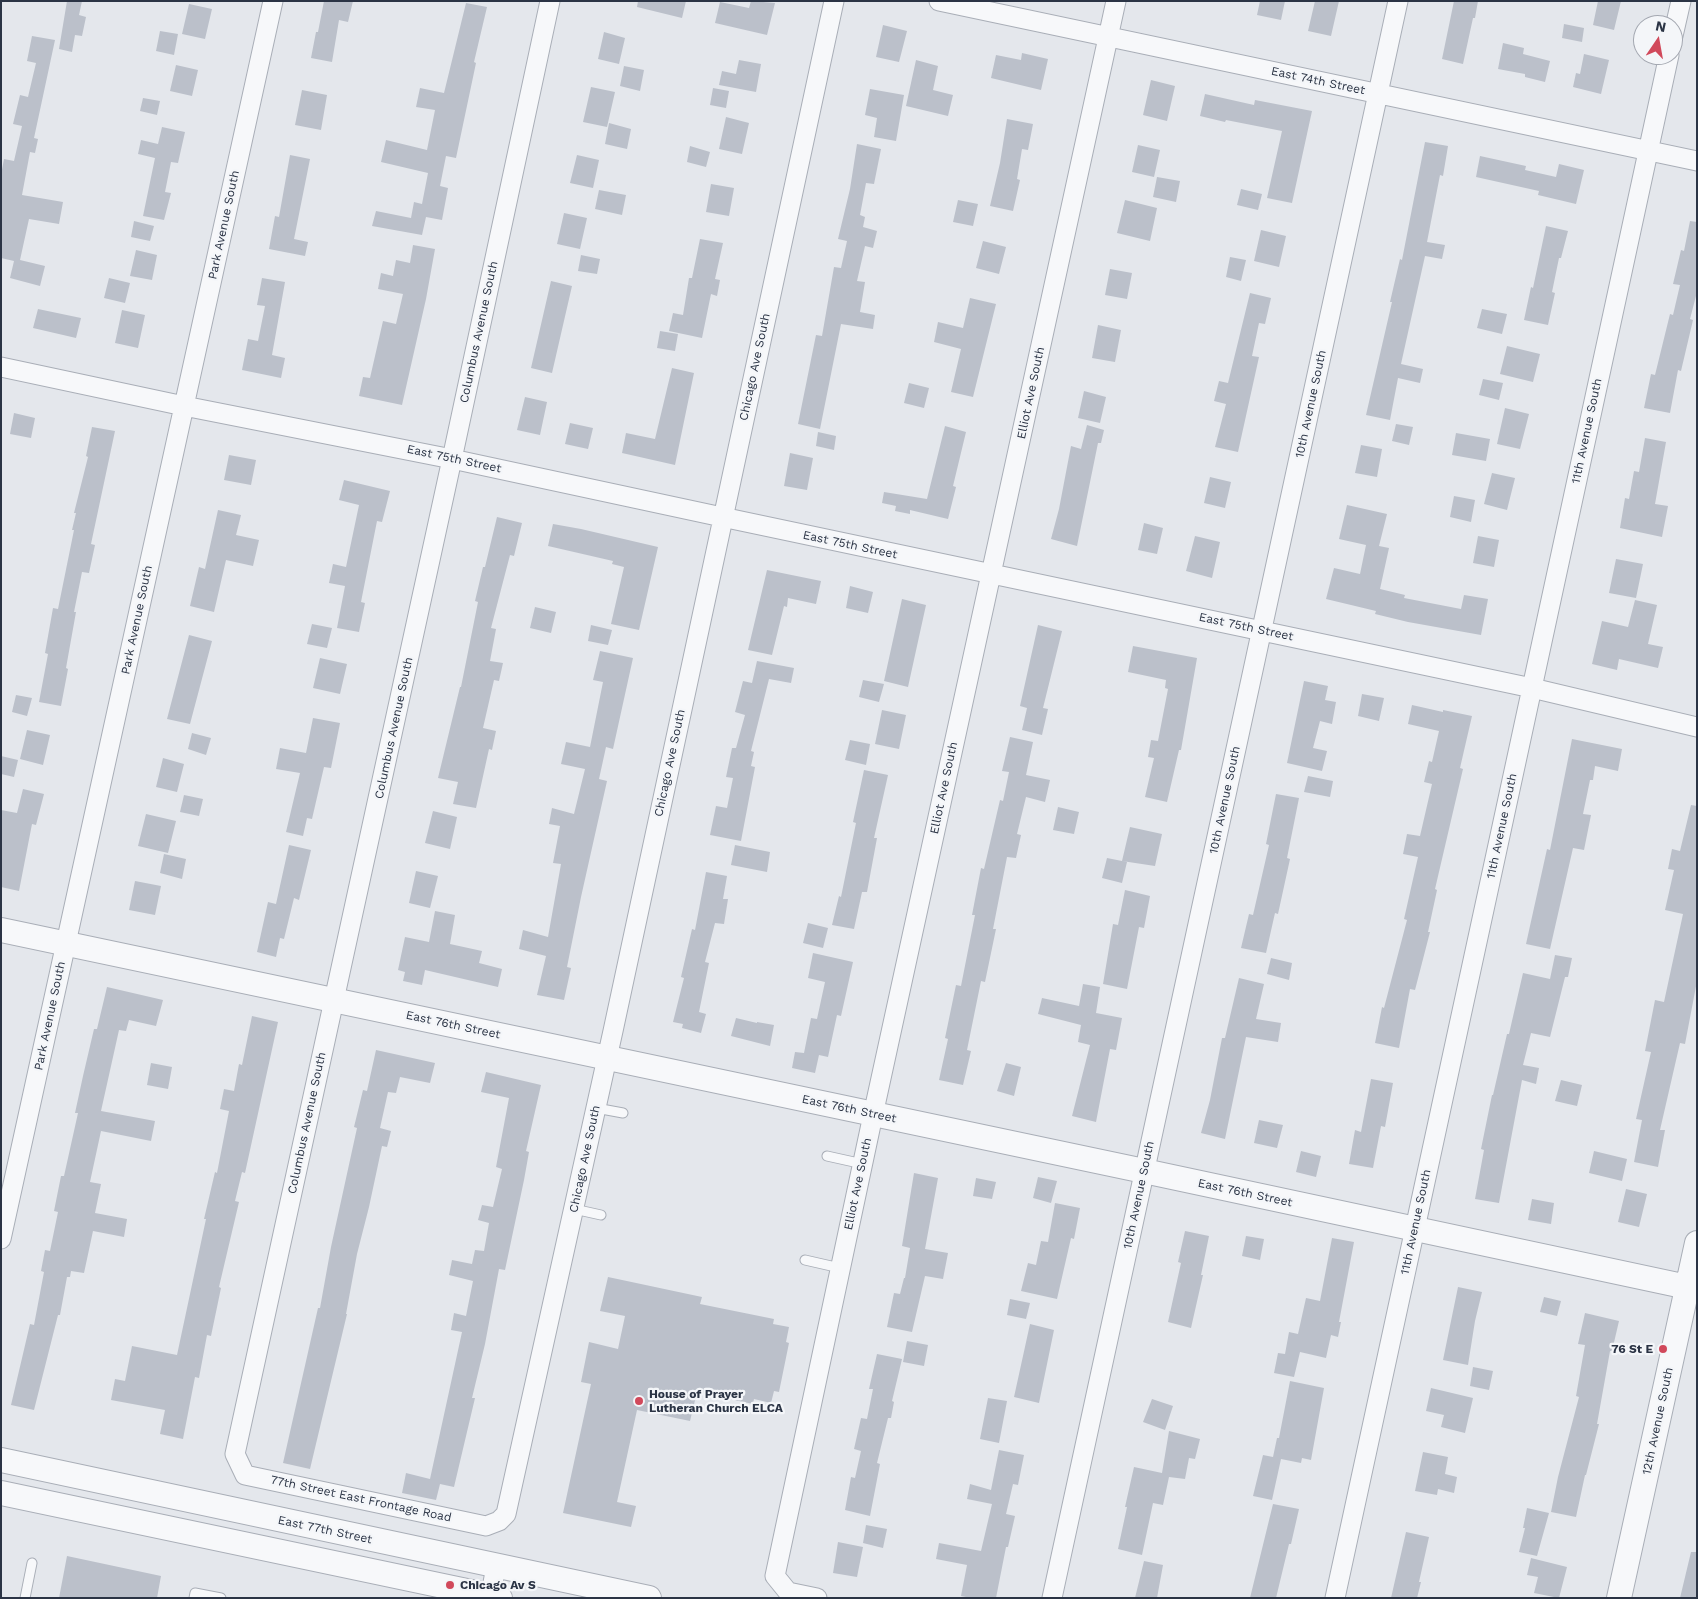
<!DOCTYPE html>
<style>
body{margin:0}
#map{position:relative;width:1698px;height:1599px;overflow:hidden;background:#e4e7ec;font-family:"Work Sans",sans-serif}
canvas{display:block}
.frame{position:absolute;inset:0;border:2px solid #2b3445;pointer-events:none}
.north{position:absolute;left:1633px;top:15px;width:50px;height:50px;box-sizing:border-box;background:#f4f6f9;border:1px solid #a4a8b1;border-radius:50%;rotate:12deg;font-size:14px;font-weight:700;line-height:20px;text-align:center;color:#2b3445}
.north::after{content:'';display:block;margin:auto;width:18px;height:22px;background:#d1495b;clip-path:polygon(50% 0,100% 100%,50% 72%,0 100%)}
</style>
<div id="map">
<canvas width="1698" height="1599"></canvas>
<div class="frame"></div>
<div class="north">N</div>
</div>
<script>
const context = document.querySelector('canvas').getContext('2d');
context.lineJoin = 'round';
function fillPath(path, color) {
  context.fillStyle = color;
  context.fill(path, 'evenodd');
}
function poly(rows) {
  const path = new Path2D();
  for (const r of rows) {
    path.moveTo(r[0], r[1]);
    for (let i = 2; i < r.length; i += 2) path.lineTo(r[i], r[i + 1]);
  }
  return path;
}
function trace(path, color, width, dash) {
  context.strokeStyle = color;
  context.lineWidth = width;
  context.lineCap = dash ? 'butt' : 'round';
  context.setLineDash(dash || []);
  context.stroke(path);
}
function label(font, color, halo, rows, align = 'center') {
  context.font = font + ' "Work Sans",sans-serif';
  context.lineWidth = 4.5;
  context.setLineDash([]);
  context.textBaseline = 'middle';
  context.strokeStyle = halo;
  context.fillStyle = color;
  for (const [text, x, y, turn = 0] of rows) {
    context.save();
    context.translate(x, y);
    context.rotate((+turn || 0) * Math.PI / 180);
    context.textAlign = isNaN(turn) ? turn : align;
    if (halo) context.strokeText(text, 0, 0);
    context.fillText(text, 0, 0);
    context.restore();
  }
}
const building = poly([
 [67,1,82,1,79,15,86,17,82,36,75,35,72,52,59,49],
 [324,1,353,1,348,22,339,20,332,62,311,58,316,32,318,32],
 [638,1,686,1,682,18,637,7],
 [751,1,775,3,767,35,715,23,720,2,749,8],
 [1260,1,1285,1,1281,20,1257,15],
 [1315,1,1339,1,1331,36,1308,31],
 [1454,1,1478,1,1475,18,1473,18,1463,64,1442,59],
 [1598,1,1621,1,1614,30,1593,25],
 [466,3,487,7,474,62,476,63,456,158,446,156,440,186,448,188,442,220,426,217,422,235,372,226,376,211,411,218,414,202,422,204,428,173,381,162,386,140,427,150,435,110,416,107,420,88,444,93],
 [189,4,212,9,205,39,182,34],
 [1564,24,1584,28,1582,42,1562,38],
 [883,25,907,31,899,62,876,57],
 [160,31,178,34,174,55,156,51],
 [604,32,625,38,619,64,598,59],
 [32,36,55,40,34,138,38,139,35,153,30,152,22,195,63,202,59,224,29,219,20,260,45,266,40,286,10,278,14,261,1,258,1,175,4,159,14,161,22,126,13,124,20,95,28,97,36,63,27,61],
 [1503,43,1524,48,1523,54,1550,61,1545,82,1525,77,1525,74,1498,69],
 [1022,53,1048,59,1041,90,991,78,996,55,1021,60],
 [1584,54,1609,60,1601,94,1573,87,1576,73,1580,74],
 [739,60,761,64,756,92,719,85,722,71,736,74],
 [916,60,938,66,933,90,953,95,948,116,906,106],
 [176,65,198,70,192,96,170,91],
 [624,66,644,70,640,91,620,86],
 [1151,80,1175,86,1167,121,1143,115],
 [591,87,615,92,607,127,583,122],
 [713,88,729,91,726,108,710,105],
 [870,89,904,95,896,141,874,137,877,118,865,115],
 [302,90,327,95,321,130,295,125],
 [1205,94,1254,105,1255,100,1312,111,1292,203,1267,198,1282,131,1226,120,1225,122,1200,116],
 [143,98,160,101,157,115,140,111],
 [726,117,749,123,742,154,719,149],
 [1007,119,1033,124,1028,150,1022,149,1017,179,1020,180,1013,211,990,206,1000,163],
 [609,123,631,129,627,149,605,144],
 [162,127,185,132,178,163,171,162,165,192,171,193,164,220,143,216,155,158,138,154,141,140,158,144],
 [1425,142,1448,146,1443,176,1440,175,1427,242,1445,245,1442,259,1425,256,1401,364,1423,369,1420,383,1398,378,1390,420,1366,415,1392,302,1390,302,1400,259,1402,260],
 [857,144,881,149,874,184,866,183,860,215,865,217,863,227,877,231,873,248,865,246,857,281,865,282,860,312,875,315,873,329,841,324,820,429,798,424,816,335,822,336,834,267,841,268,847,241,838,239,850,189],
 [1138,145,1160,150,1154,177,1132,172],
 [690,146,710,152,706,167,687,162],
 [290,155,310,159,294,239,308,242,305,256,269,249,275,216,279,217],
 [577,155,599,160,593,188,570,183],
 [1480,156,1526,166,1525,170,1556,177,1559,164,1584,170,1576,204,1538,195,1539,191,1476,177],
 [1157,177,1180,181,1176,202,1153,197],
 [711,184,734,188,729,216,706,212],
 [1241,189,1262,194,1258,210,1237,205],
 [599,190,626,195,622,215,595,209],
 [958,200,978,204,973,226,953,222],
 [1125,200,1157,208,1150,241,1117,233],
 [564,213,587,218,580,249,557,244],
 [134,221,154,226,150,241,131,237],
 [1690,221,1697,222,1697,292,1690,319,1693,320,1681,371,1678,370,1670,413,1644,408,1651,374,1655,375,1670,314,1673,315,1680,285,1673,284,1681,250,1684,251],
 [1546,226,1568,231,1561,258,1559,258,1552,292,1555,293,1548,325,1524,320,1531,287,1533,288],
 [1261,230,1286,236,1279,267,1254,261],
 [700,239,723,243,715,279,720,280,717,296,711,294,702,338,669,331,673,313,683,315,689,278,692,278],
 [983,241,1006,247,999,274,976,268],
 [413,245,435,249,426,299,402,405,359,396,363,377,370,378,383,321,396,324,403,294,378,289,381,273,393,276,396,260,410,263],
 [136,250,157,255,152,280,130,276],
 [581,255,600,259,597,274,578,271],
 [1230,257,1246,260,1241,281,1226,277],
 [1110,269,1132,273,1127,299,1105,295],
 [109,278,130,283,125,303,104,298],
 [262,278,285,282,272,355,285,358,281,378,242,370,248,339,258,341,265,306,257,305],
 [551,281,572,286,552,373,531,368],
 [1250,293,1271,298,1265,324,1259,323,1252,356,1259,357,1238,452,1215,447,1226,404,1214,401,1219,381,1228,383],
 [970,298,996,304,973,397,951,392,961,349,934,342,938,322,963,328],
 [38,309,81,318,76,338,33,328],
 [1482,309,1507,314,1502,334,1477,328],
 [122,310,145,315,138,348,115,343],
 [1098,325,1121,330,1115,362,1092,358],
 [660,331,678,334,675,351,657,348],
 [1507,346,1540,354,1533,382,1500,374],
 [672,368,694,373,675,465,622,453,626,433,655,439],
 [1483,379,1503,383,1499,400,1479,395],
 [909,383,929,388,924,408,904,403],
 [1084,391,1106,397,1100,423,1078,418],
 [525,397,547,402,540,435,517,430],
 [1505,408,1529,414,1520,449,1497,444],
 [14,413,35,418,31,438,10,434],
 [570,423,593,428,588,449,565,444],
 [1396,424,1413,427,1409,445,1392,441],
 [1087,425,1104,430,1101,443,1098,443,1077,546,1051,539,1059,509,1071,446,1081,449],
 [945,426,966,432,953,486,956,487,948,519,910,510,910,514,895,511,896,506,882,503,884,492,927,499],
 [92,427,115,431,91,544,95,545,89,573,82,572,74,612,76,612,66,668,68,669,61,706,39,702,48,654,45,653,53,608,58,609,74,530,72,530,76,513,74,513,88,457,86,456],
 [818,432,836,436,834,450,816,446],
 [1456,433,1490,439,1486,461,1452,455],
 [1645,438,1666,442,1655,504,1668,506,1662,537,1620,528,1625,498,1629,499,1634,471,1639,472],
 [1361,445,1382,449,1377,477,1355,473],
 [790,453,813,458,807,490,784,486],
 [229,455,256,460,251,485,224,480],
 [1492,473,1515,478,1507,510,1484,504],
 [1210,477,1231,482,1225,508,1204,503],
 [344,480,390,491,382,522,377,521,361,602,365,603,359,632,337,628,345,586,329,583,333,564,346,567,359,505,339,500],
 [1454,496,1475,500,1471,522,1450,517],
 [1347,505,1387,514,1379,546,1389,548,1380,589,1405,595,1404,598,1461,609,1464,595,1488,599,1481,635,1408,622,1375,614,1376,611,1326,599,1334,568,1360,574,1366,545,1339,539],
 [218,510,241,515,236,535,259,540,253,566,226,560,214,612,190,606,199,567,205,569],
 [497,517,522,523,514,556,510,555,491,628,496,629,490,661,503,663,499,681,494,680,483,728,496,731,492,750,489,749,476,808,453,804,458,782,438,778,460,687,461,687,478,602,475,601,483,567,485,567],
 [1144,523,1163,528,1157,554,1138,550],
 [553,524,581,529,658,547,639,630,611,624,624,567,612,564,613,561,548,546],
 [1195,536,1220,542,1212,578,1186,571],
 [1478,536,1499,540,1494,567,1473,563],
 [1616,559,1643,564,1636,598,1609,593],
 [767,570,821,581,816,604,788,598,787,607,784,606,772,655,748,650],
 [850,586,873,592,868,613,846,608],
 [902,599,926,605,908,687,884,681],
 [1635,600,1657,605,1648,644,1663,647,1658,668,1619,659,1617,670,1592,664,1602,621,1628,627],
 [535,607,556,612,551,633,530,628],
 [312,624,332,628,327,648,307,644],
 [591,625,612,630,608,645,588,641],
 [1038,625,1062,631,1043,708,1048,709,1042,735,1022,730,1027,708,1020,706],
 [189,635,212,641,190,724,167,719],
 [1133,646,1197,658,1181,750,1179,750,1167,802,1145,797,1154,758,1148,757,1151,740,1158,741,1168,689,1165,688,1166,680,1128,672],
 [600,651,633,658,613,749,606,747,599,779,607,781,581,897,567,967,571,968,564,1000,537,995,546,956,519,949,523,930,548,937,561,864,553,863,560,826,549,824,552,808,574,814,585,769,561,764,566,742,590,747,603,682,593,680],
 [320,658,347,664,340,694,313,688],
 [757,661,794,668,791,683,769,679,751,751,754,752,751,766,755,767,741,841,710,835,716,806,727,808,733,778,726,777,732,748,736,748,745,715,735,712,743,681,752,683],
 [863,680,884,684,879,702,859,697],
 [1304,681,1328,686,1325,700,1336,702,1332,724,1320,721,1313,748,1327,751,1322,771,1287,763],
 [1362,694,1384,698,1379,721,1358,716],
 [16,695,32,698,27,716,12,712],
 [1412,705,1443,712,1443,710,1472,716,1460,768,1463,769,1435,889,1437,890,1428,932,1430,932,1415,990,1410,989,1399,1048,1375,1043,1382,1007,1384,1008,1407,920,1404,919,1418,857,1403,854,1407,834,1420,836,1432,784,1424,782,1429,761,1432,762,1439,731,1408,724],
 [882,710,906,715,899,749,875,744],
 [313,718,340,723,331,768,324,767,312,819,307,818,303,836,286,832,300,773,276,769,280,748,306,753],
 [27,730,50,735,43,765,20,759],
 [192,733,211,738,206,755,188,749],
 [1010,737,1033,742,1026,775,1050,780,1045,802,1026,797,1017,834,1021,835,1016,858,1007,857,993,929,996,929,985,982,981,981,967,1050,971,1051,963,1085,939,1080,948,1039,945,1038,956,985,961,986,975,915,972,915,981,868,984,869,1000,800,1003,801,1009,772,1002,771],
 [1572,739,1622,749,1618,771,1595,766,1593,780,1590,780,1583,814,1591,815,1584,850,1573,848,1550,949,1526,944,1547,849,1550,850],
 [850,740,870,744,866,765,845,760],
 [1,756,18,760,14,777,1,774],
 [163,758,184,764,177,792,156,787],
 [864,770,888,775,874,838,877,838,867,892,862,892,854,929,832,925,839,896,841,897,856,823,853,822],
 [1308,776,1333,781,1330,797,1304,792],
 [23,789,44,794,36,825,32,824,19,891,1,887,1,810,17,813],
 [1276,794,1299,798,1287,858,1290,859,1278,914,1275,913,1266,953,1241,948,1249,914,1253,915,1269,845,1266,844],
 [184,795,203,799,199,816,180,812],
 [1691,805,1697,806,1697,981,1685,1044,1680,1043,1660,1130,1665,1130,1658,1167,1634,1162,1642,1120,1636,1119,1651,1052,1645,1051,1655,1000,1664,1002,1683,914,1665,910,1674,870,1668,869,1672,849,1680,851],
 [1058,807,1079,812,1074,834,1053,830],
 [433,811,457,817,450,849,425,843],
 [146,814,176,821,168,853,138,846],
 [1130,827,1162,834,1155,866,1122,861],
 [289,845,311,850,299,900,294,898,284,939,280,938,276,957,257,952,268,902,276,904],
 [735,845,770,852,767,872,731,865],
 [164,854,186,859,182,879,160,873],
 [1107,858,1127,862,1122,883,1102,878],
 [416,871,438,876,430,908,409,903],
 [706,872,727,876,723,899,728,899,724,924,715,923,705,962,709,963,699,1012,706,1014,701,1033,682,1028,683,1024,673,1022,684,978,681,977,692,929,695,930],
 [135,881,161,886,155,915,129,910],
 [1125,890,1150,896,1144,928,1139,927,1127,989,1103,984,1113,924,1118,925],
 [435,911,455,915,450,944,482,951,479,963,502,969,498,987,425,970,422,985,403,981,405,972,398,970,405,937,429,942],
 [808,923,828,928,823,948,803,943],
 [813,953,853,962,841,1016,837,1015,828,1057,819,1055,815,1073,792,1068,795,1052,804,1053,811,1018,817,1019,825,982,808,978],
 [1555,955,1572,958,1568,977,1565,977,1550,1037,1531,1033,1523,1065,1539,1068,1536,1084,1522,1080,1499,1203,1475,1199,1484,1150,1481,1149,1492,1095,1493,1095,1507,1034,1509,1034,1523,973,1550,979],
 [1271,958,1292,963,1289,980,1267,974],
 [1239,978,1264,984,1256,1019,1281,1023,1278,1042,1246,1037,1225,1139,1201,1133,1210,1100,1222,1038,1225,1038],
 [1083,984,1100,987,1096,1013,1122,1018,1116,1050,1110,1049,1096,1122,1072,1116,1090,1045,1078,1042,1081,1025,1038,1014,1042,998,1079,1006],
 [107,987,163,1000,156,1026,129,1020,126,1031,119,1030,101,1111,155,1121,151,1141,101,1131,90,1182,101,1184,95,1213,127,1219,124,1237,93,1231,84,1273,71,1271,70,1277,67,1277,60,1315,58,1315,34,1410,11,1405,30,1324,34,1325,44,1272,41,1271,45,1250,50,1251,58,1212,54,1211,61,1176,64,1176,78,1113,75,1113,83,1076,94,1029,97,1029],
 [252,1016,278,1022,245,1173,242,1172,235,1201,239,1202,219,1287,221,1288,211,1336,207,1335,199,1378,195,1377,183,1439,160,1434,165,1410,111,1400,115,1379,125,1381,132,1346,177,1355,206,1219,204,1219,215,1172,217,1173,229,1111,220,1109,224,1089,234,1091,239,1064,242,1065],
 [736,1018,757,1023,757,1022,774,1025,770,1046,731,1036],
 [376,1050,435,1063,430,1083,400,1077,396,1093,388,1092,380,1128,391,1131,387,1147,382,1146,369,1207,357,1254,346,1314,347,1314,310,1469,283,1463,318,1308,320,1308,331,1247,357,1128,354,1127,363,1090,367,1091],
 [151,1063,172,1067,168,1089,147,1085],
 [1006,1063,1021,1067,1014,1096,997,1091],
 [486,1072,541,1085,526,1151,529,1152,524,1180,505,1270,499,1269,485,1344,472,1398,475,1398,454,1487,440,1484,436,1500,402,1493,406,1473,430,1479,462,1332,451,1330,454,1313,466,1316,473,1281,449,1275,452,1260,472,1264,475,1250,484,1251,489,1223,478,1220,482,1205,493,1207,502,1169,496,1167,509,1098,481,1092],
 [1371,1079,1393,1083,1385,1127,1381,1126,1373,1168,1349,1164,1355,1130,1361,1132],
 [1561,1080,1582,1085,1577,1106,1555,1101],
 [1259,1120,1283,1125,1277,1148,1254,1143],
 [1301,1151,1321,1156,1316,1177,1296,1172],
 [1594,1151,1627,1159,1622,1181,1589,1173],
 [914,1173,938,1178,925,1249,948,1253,943,1279,925,1276,912,1332,887,1327,894,1293,900,1294,904,1278,905,1278,910,1248,902,1246],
 [1038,1177,1057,1181,1051,1203,1033,1198],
 [976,1178,996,1182,992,1199,973,1196],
 [1626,1189,1647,1194,1639,1227,1618,1222],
 [1532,1199,1554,1203,1551,1224,1528,1220],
 [1055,1203,1080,1208,1074,1239,1071,1238,1057,1299,1021,1291,1028,1263,1036,1265,1041,1241,1048,1242],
 [1185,1231,1209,1236,1201,1275,1203,1275,1191,1328,1168,1322,1181,1263,1178,1262],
 [1246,1236,1264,1239,1260,1260,1242,1256],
 [1332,1238,1354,1242,1339,1322,1341,1322,1338,1337,1331,1335,1326,1358,1300,1352,1294,1377,1274,1373,1278,1353,1285,1354,1289,1332,1298,1334,1306,1298,1320,1301],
 [608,1277,702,1297,700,1304,774,1319,773,1324,789,1327,786,1342,789,1343,779,1392,774,1391,771,1403,754,1399,753,1404,697,1392,690,1421,637,1410,617,1502,636,1506,631,1527,563,1513,591,1384,581,1382,589,1342,618,1349,625,1316,600,1311],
 [1458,1287,1482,1292,1475,1321,1468,1365,1443,1360],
 [1544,1297,1561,1301,1557,1316,1540,1312],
 [1010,1299,1030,1303,1026,1319,1007,1315],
 [1585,1313,1619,1321,1612,1351,1610,1351,1597,1424,1599,1424,1586,1475,1585,1475,1576,1517,1551,1512,1558,1477,1579,1397,1576,1396,1585,1345,1578,1344],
 [1030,1324,1054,1330,1039,1403,1014,1397],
 [907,1341,928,1345,924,1366,903,1362],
 [877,1354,902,1359,892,1401,894,1402,891,1418,888,1418,877,1463,880,1464,870,1516,845,1510,851,1477,855,1478,861,1451,854,1449,861,1418,867,1419,873,1389,869,1389],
 [1473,1367,1493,1371,1489,1390,1470,1386],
 [1290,1381,1324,1388,1311,1460,1302,1458,1301,1463,1281,1459,1272,1500,1253,1496,1263,1455,1273,1457,1277,1438,1279,1438],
 [1431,1388,1473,1398,1465,1433,1441,1427,1444,1415,1426,1411],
 [988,1398,1007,1401,999,1443,980,1439],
 [1152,1399,1173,1406,1165,1430,1143,1422],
 [1169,1431,1200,1439,1195,1459,1189,1458,1185,1479,1169,1477,1163,1505,1153,1503,1142,1555,1118,1549,1127,1507,1125,1507,1134,1467,1162,1473],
 [999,1450,1024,1455,1018,1485,1013,1484,1006,1514,1015,1516,1008,1547,1006,1547,996,1598,971,1598,961,1596,967,1565,936,1559,939,1543,981,1551,992,1504,967,1499,970,1484,991,1490],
 [1423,1452,1448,1457,1445,1474,1457,1477,1454,1493,1438,1489,1437,1495,1415,1491],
 [1273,1504,1299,1509,1291,1544,1289,1544,1276,1598,1250,1598],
 [1527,1508,1549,1513,1537,1556,1519,1552,1525,1528,1523,1528],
 [866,1525,887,1529,883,1548,863,1543],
 [1406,1532,1429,1537,1419,1582,1421,1582,1417,1598,1391,1598],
 [838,1542,863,1547,857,1577,833,1573],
 [1691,1552,1697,1552,1697,1598,1680,1598],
 [67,1556,161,1576,157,1598,59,1598],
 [1531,1558,1567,1567,1559,1598,1534,1593,1538,1577,1527,1575],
 [1144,1561,1163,1565,1157,1598,1135,1598]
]);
const service = poly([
 [596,1108,623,1113],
 [827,1156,863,1164],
 [574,1209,601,1215],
 [805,1260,840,1268],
 [25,1598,32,1563],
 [194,1598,195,1593,221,1598]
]);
const minor = poly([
 [550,1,452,459,235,1454,245,1475,486,1526,499,1521,506,1514,613,1031,834,1],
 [939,1,1697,161],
 [1673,36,1681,1],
 [1,367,184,406,452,459,722,517,1532,688,1697,727],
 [1,1239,273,1],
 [490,1598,496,1567],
 [817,1598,788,1592,775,1576,873,1115,1116,1],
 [1052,1598,1398,1],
 [1335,1598,1669,55]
]);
const tertiary = poly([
 [1,930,1144,1171,1697,1289],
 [1,1460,649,1598],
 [1,1493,500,1598],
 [1619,1598,1697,1243]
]);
const markers = [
 [1663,1349,5,"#d1495b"],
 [639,1401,5,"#d1495b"],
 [450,1585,5,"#d1495b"]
];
const streetNames = [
 ["East 74th Street",1318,81,12],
 ["Park Avenue South",224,225,-78],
 ["Columbus Avenue South",479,332,-78],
 ["Chicago Ave South",755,367,-78],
 ["Elliot Ave South",1031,393,-78],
 ["10th Avenue South",1311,404,-78],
 ["11th Avenue South",1587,431,-78],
 ["East 75th Street",454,459,12],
 ["East 75th Street",850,545,12],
 ["Park Avenue South",137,620,-78],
 ["East 75th Street",1246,627,12],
 ["Columbus Avenue South",394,728,-78],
 ["Chicago Ave South",670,763,-78],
 ["Elliot Ave South",944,788,-78],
 ["10th Avenue South",1225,800,-78],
 ["11th Avenue South",1502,826,-78],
 ["Park Avenue South",50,1016,-78],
 ["East 76th Street",453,1025,12],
 ["East 76th Street",849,1109,12],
 ["Columbus Avenue South",307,1123,-78],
 ["Chicago Ave South",585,1159,-78],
 ["Elliot Ave South",858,1184,-78],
 ["East 76th Street",1245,1193,12],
 ["10th Avenue South",1139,1195,-78],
 ["11th Avenue South",1416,1222,-78],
 ["12th Avenue South",1658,1421,-78],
 ["77th Street East Frontage Road",361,1499,12],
 ["East 77th Street",325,1530,12]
];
const poiNames = [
 ["76 St E",1653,1349,"right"],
 ["House of Prayer",649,1394],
 ["Lutheran Church ELCA",649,1408],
 ["Chicago Av S",460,1585]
];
fillPath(building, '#bbc0ca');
trace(service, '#a9aeb7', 11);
trace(minor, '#a9aeb7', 21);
trace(tertiary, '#a9aeb7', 26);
trace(service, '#f7f8fa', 9);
trace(minor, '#f7f8fa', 19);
trace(tertiary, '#f7f8fa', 24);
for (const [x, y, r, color] of markers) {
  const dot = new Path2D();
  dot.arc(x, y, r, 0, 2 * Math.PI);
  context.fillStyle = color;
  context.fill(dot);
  trace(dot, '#f4f6f9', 2);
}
label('12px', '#2b3445', '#f4f6f9', streetNames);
label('bold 12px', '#2b3445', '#f4f6f9', poiNames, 'left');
</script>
